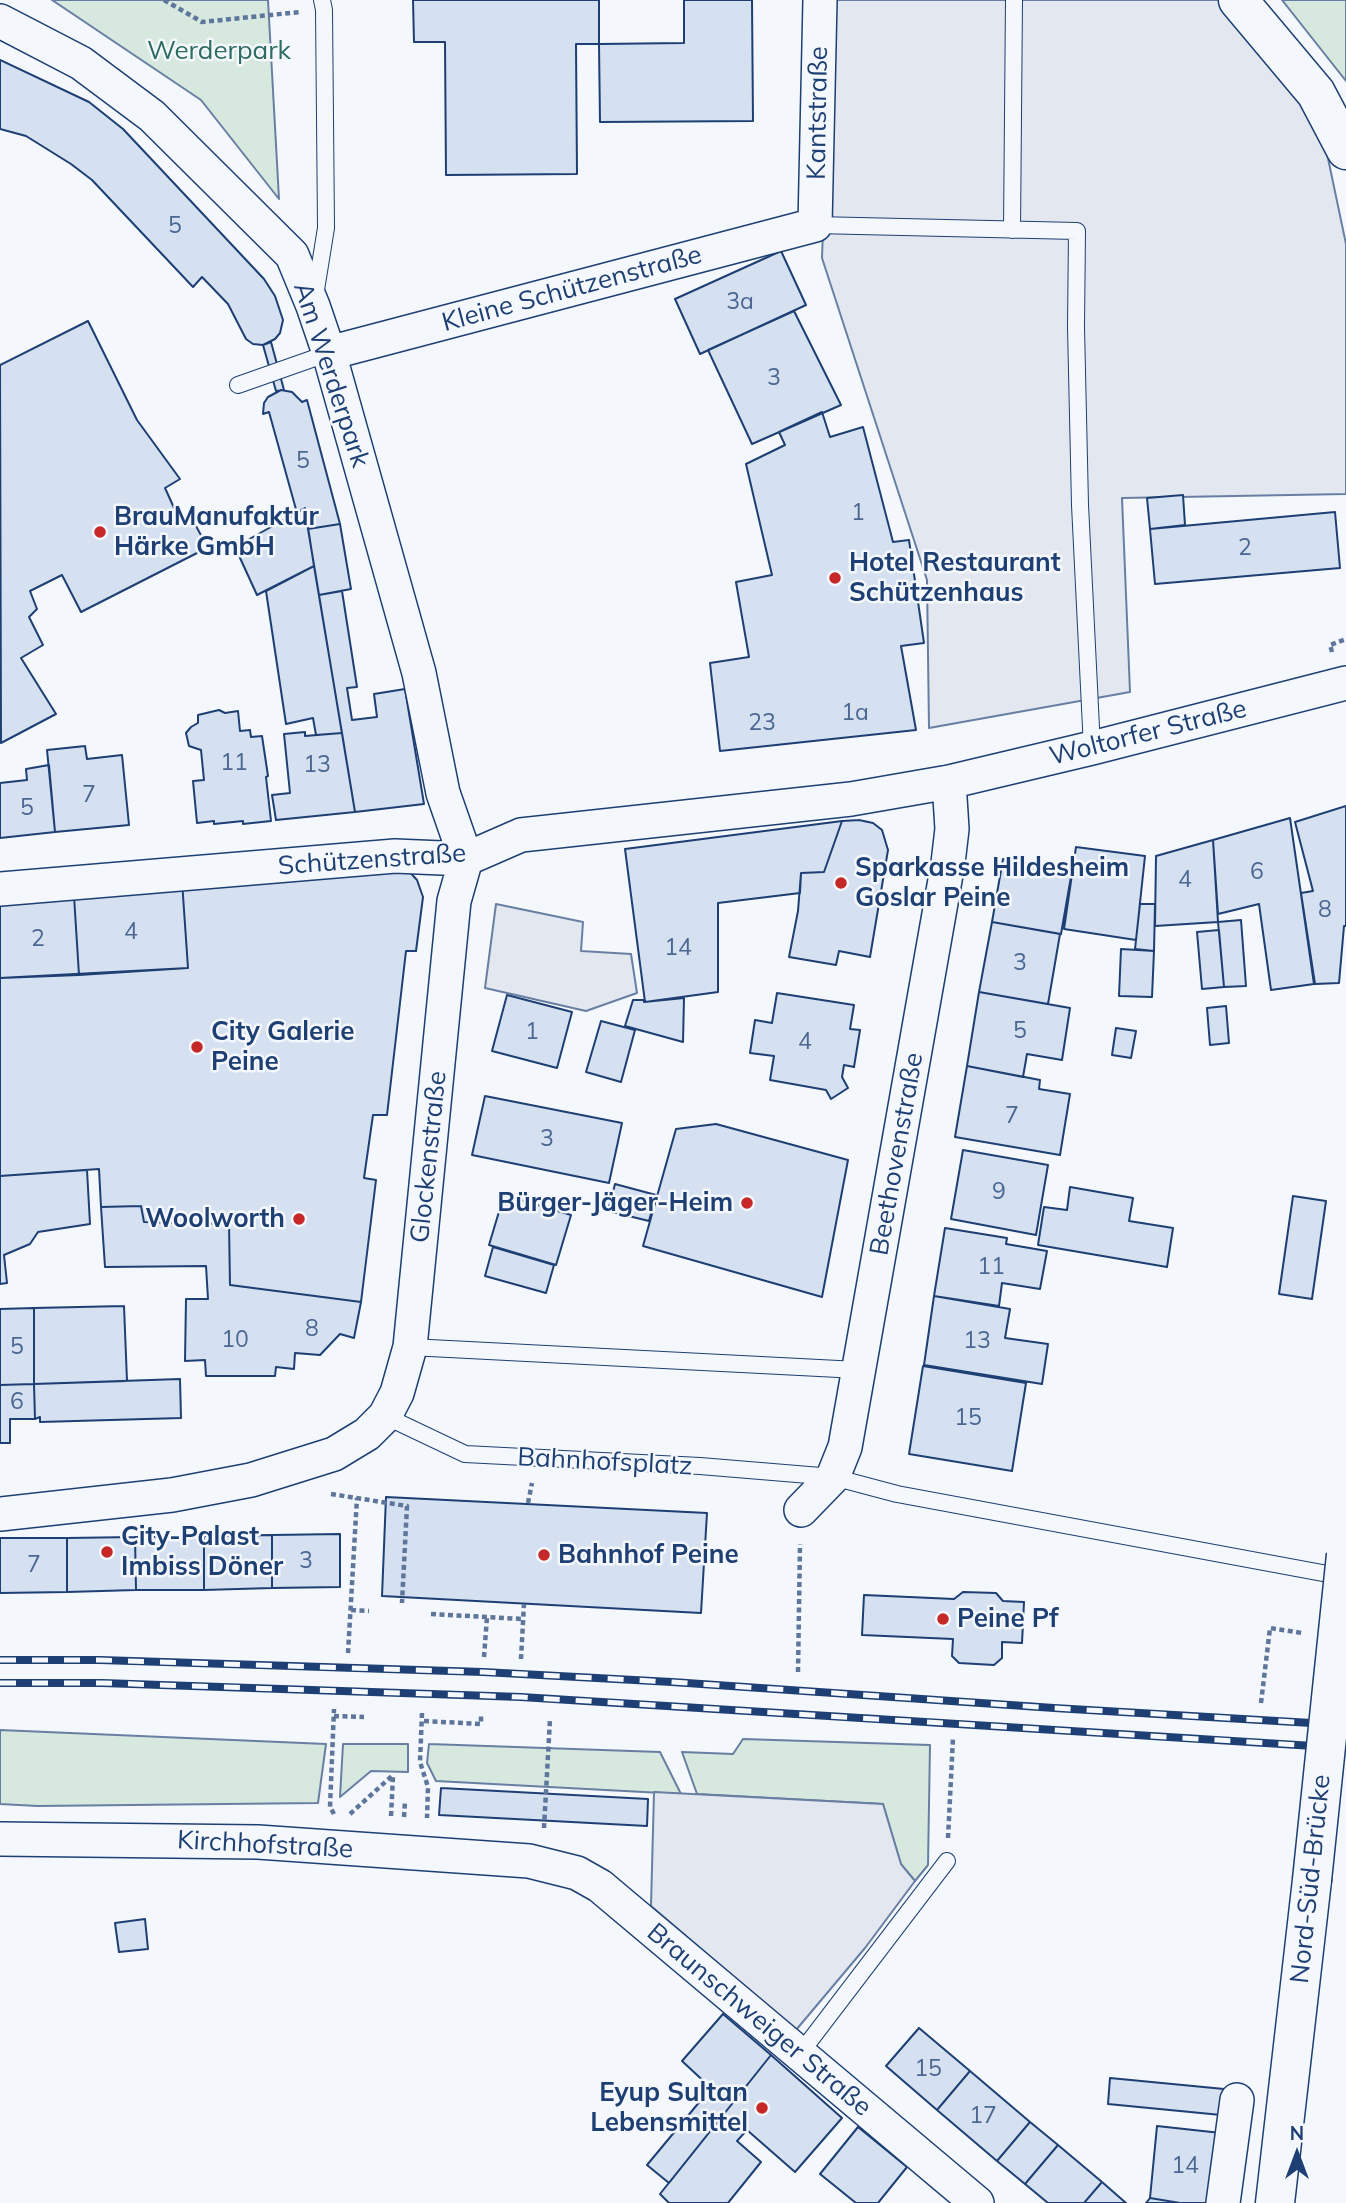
<!DOCTYPE html>
<meta charset="utf-8">
<style>
body{margin:0}
#map{position:relative;width:1346px;height:2203px;overflow:hidden;background:#f4f7fb;font-family:Mulish,sans-serif}
canvas{display:block}
.north{position:absolute;left:1262px;top:2119px;width:70px;height:70px;-webkit-text-stroke:5px #f4f7fb;paint-order:stroke;rotate:0deg;font-size:19px;font-weight:700;line-height:28px;text-align:center;color:#1d3f73}
.north::after{content:'';display:block;margin:auto;width:24px;height:32px;background:#1d3f73;clip-path:polygon(50% 0,100% 100%,50% 72%,0 100%)}
</style>
<div id="map">
<canvas width="1346" height="2203"></canvas>
<div class="north">N</div>
</div>
<script>
const context = document.querySelector('canvas').getContext('2d');
context.lineJoin = 'round';
function fillPath(path, color) {
  context.fillStyle = color;
  context.fill(path, 'evenodd');
}
function poly(rows) {
  const path = new Path2D();
  for (const r of rows) {
    path.moveTo(r[0], r[1]);
    for (let i = 2; i < r.length; i += 2) path.lineTo(r[i], r[i + 1]);
  }
  return path;
}
function trace(path, color, width, dash) {
  context.strokeStyle = color;
  context.lineWidth = width;
  context.lineCap = dash ? 'butt' : 'round';
  context.setLineDash(dash || []);
  context.stroke(path);
}
function label(font, color, halo, rows, align = 'center') {
  context.font = font + ' Mulish,sans-serif';
  context.lineWidth = 5;
  context.setLineDash([]);
  context.textBaseline = 'middle';
  context.strokeStyle = halo;
  context.fillStyle = color;
  for (const [text, x, y, turn = 0] of rows) {
    context.save();
    context.translate(x, y);
    context.rotate((+turn || 0) * Math.PI / 180);
    context.textAlign = isNaN(turn) ? turn : align;
    if (halo) context.strokeText(text, 0, 0);
    context.fillText(text, 0, 0);
    context.restore();
  }
}
const green = poly([
 [52,0,268,0,279,199,201,100,52,0],
 [1282,0,1346,0,1346,81,1282,0],
 [0,1730,326,1744,318,1803,38,1806,0,1804,0,1730],
 [743,1739,930,1745,928,1865,915,1881,901,1865,883,1804,697,1794,682,1752,733,1754,743,1739],
 [343,1744,408,1744,408,1772,371,1771,340,1797,343,1744],
 [429,1744,660,1752,681,1794,436,1781,427,1763,429,1744]
]);
const parking = poly([
 [831,0,1229,0,1321,125,1346,244,1346,494,1122,498,1130,692,929,728,927,580,822,258,831,0],
 [496,904,583,922,581,951,631,954,637,993,586,1011,485,988,496,904],
 [654,1792,883,1804,901,1864,915,1881,865,1948,796,2030,651,1906,654,1792]
]);
const building = poly([
 [413,0,599,0,599,44,576,44,577,174,446,175,445,42,414,42,413,0],
 [684,0,752,0,753,121,600,122,599,44,684,43,684,0],
 [0,60,89,102,123,129,264,279,275,296,283,320,280,333,275,339,263,345,253,344,246,339,228,304,202,277,193,287,92,180,71,164,26,136,0,129,0,60],
 [781,251,806,305,700,354,675,299,781,251],
 [794,311,841,405,752,444,708,350,794,311],
 [88,321,137,420,180,479,165,488,180,521,196,526,203,539,199,552,81,612,62,575,30,591,37,609,29,617,43,645,21,658,56,714,1,743,0,365,88,321],
 [271,342,284,390,276,391,263,345,271,342],
 [281,390,292,392,302,402,307,400,340,524,308,529,305,508,297,513,269,412,263,414,264,403,268,397,281,390],
 [822,412,830,437,863,427,893,542,909,540,924,643,901,646,916,730,720,751,710,663,749,657,736,582,772,575,746,464,785,445,779,432,822,412],
 [1183,495,1185,525,1150,529,1147,498,1183,495],
 [305,508,314,566,257,595,235,547,305,508],
 [1335,512,1340,568,1155,584,1150,529,1335,512],
 [340,524,351,589,319,595,308,529,340,524],
 [314,566,342,733,316,735,313,718,286,724,266,591,314,566],
 [342,591,357,687,347,688,352,720,377,717,374,694,405,689,424,804,355,812,319,595,342,591],
 [219,710,225,713,238,711,240,731,250,730,251,737,262,736,268,776,266,777,271,821,243,824,243,821,214,824,214,821,197,823,193,781,204,780,201,750,189,746,186,733,191,727,198,723,198,715,219,710],
 [305,732,305,736,342,733,355,812,276,820,272,795,290,793,284,734,305,732],
 [85,746,87,759,122,755,129,825,55,832,47,750,85,746],
 [49,765,55,832,0,838,0,783,27,780,26,769,49,765],
 [1346,806,1346,926,1344,926,1339,983,1315,984,1301,893,1313,891,1295,822,1346,806],
 [1290,818,1314,984,1271,990,1259,904,1218,914,1213,840,1290,818],
 [859,820,873,823,882,830,888,850,870,957,839,951,836,965,789,957,798,911,801,873,824,872,842,821,859,820],
 [842,821,824,872,801,873,800,893,718,903,718,992,645,1002,625,849,842,821],
 [1213,840,1218,922,1155,926,1156,856,1213,840],
 [1076,847,1145,856,1136,940,1064,929,1076,847],
 [1003,859,1072,871,1061,934,992,922,1003,859],
 [406,868,417,880,423,897,416,951,406,951,387,1115,373,1115,364,1178,376,1180,361,1302,230,1285,229,1224,144,1222,141,1206,101,1207,99,1169,0,1176,0,978,188,968,182,881,406,868],
 [182,881,188,968,79,975,74,896,182,881],
 [74,896,79,975,0,978,0,902,74,896],
 [1140,904,1155,904,1154,951,1135,949,1140,904],
 [1241,920,1246,986,1224,987,1218,922,1241,920],
 [992,922,1060,934,1048,1004,979,992,992,922],
 [1219,930,1224,987,1202,989,1197,932,1219,930],
 [1121,949,1154,951,1152,997,1119,996,1121,949],
 [979,992,1070,1008,1062,1060,1027,1054,1023,1077,967,1066,979,992],
 [777,993,854,1005,850,1029,860,1030,854,1067,844,1065,842,1077,848,1088,831,1099,826,1090,770,1080,774,1056,750,1053,755,1020,772,1023,777,993],
 [507,995,572,1012,557,1068,492,1051,507,995],
 [684,998,683,1042,625,1026,633,1000,644,1000,644,1002,684,998],
 [1226,1006,1229,1043,1210,1045,1207,1008,1226,1006],
 [601,1021,635,1030,621,1082,586,1072,601,1021],
 [1116,1028,1136,1031,1131,1058,1112,1055,1116,1028],
 [967,1066,1040,1080,1039,1089,1070,1094,1060,1155,955,1137,967,1066],
 [485,1096,622,1123,609,1183,472,1155,485,1096],
 [716,1124,848,1160,822,1297,643,1246,676,1129,716,1124],
 [963,1150,1048,1165,1036,1235,951,1219,963,1150],
 [87,1170,90,1224,38,1232,30,1244,4,1255,7,1283,0,1284,0,1176,87,1170],
 [615,1184,656,1195,649,1221,608,1211,615,1184],
 [1070,1187,1133,1198,1129,1221,1173,1228,1167,1267,1038,1245,1044,1207,1067,1210,1070,1187],
 [504,1195,571,1215,556,1265,489,1245,504,1195],
 [1293,1196,1326,1201,1312,1299,1279,1294,1293,1196],
 [141,1206,144,1222,229,1224,230,1285,361,1302,354,1338,340,1334,320,1355,295,1353,294,1369,276,1367,275,1376,206,1376,205,1360,185,1361,186,1299,208,1299,206,1266,105,1267,101,1207,141,1206],
 [945,1228,1007,1238,1006,1244,1047,1251,1040,1289,1002,1283,999,1306,934,1296,945,1228],
 [493,1247,554,1265,546,1293,485,1276,493,1247],
 [934,1296,1010,1309,1005,1338,1048,1344,1042,1384,924,1365,934,1296],
 [124,1306,127,1381,34,1384,34,1308,124,1306],
 [34,1308,34,1384,0,1385,0,1309,34,1308],
 [923,1366,1026,1383,1012,1471,909,1454,923,1366],
 [180,1379,181,1418,40,1422,40,1417,35,1419,34,1384,180,1379],
 [34,1384,35,1419,10,1419,10,1443,0,1443,0,1385,34,1384],
 [386,1497,707,1513,701,1613,382,1596,386,1497],
 [340,1534,340,1587,272,1588,272,1535,340,1534],
 [272,1535,272,1588,204,1590,204,1536,272,1535],
 [204,1536,204,1590,136,1590,135,1537,204,1536],
 [135,1537,136,1590,67,1592,67,1538,135,1537],
 [0,1538,67,1538,67,1592,0,1593,0,1538],
 [963,1592,996,1593,1003,1601,1024,1602,1022,1643,1002,1642,1002,1658,994,1665,959,1663,952,1656,953,1639,862,1635,864,1595,954,1599,963,1592],
 [441,1788,648,1799,647,1826,439,1815,441,1788],
 [145,1919,148,1949,119,1952,115,1923,145,1919],
 [723,2014,771,2055,669,2183,647,2165,711,2088,682,2061,723,2014],
 [919,2028,970,2071,937,2110,886,2066,919,2028],
 [771,2055,842,2118,795,2172,747,2130,737,2141,761,2162,728,2203,669,2203,660,2194,771,2055],
 [970,2071,1030,2122,997,2161,937,2110,970,2071],
 [1110,2078,1224,2089,1221,2115,1108,2104,1110,2078],
 [1030,2122,1058,2145,1025,2184,997,2161,1030,2122],
 [1157,2126,1221,2133,1212,2203,1180,2203,1150,2198,1157,2126],
 [858,2127,907,2167,878,2203,856,2203,820,2174,858,2127],
 [1058,2145,1102,2182,1084,2203,1048,2203,1025,2184,1058,2145],
 [1102,2182,1126,2203,1084,2203,1102,2182],
 [1150,2198,1180,2203,1146,2203,1150,2198]
]);
const path = poly([
 [164,0,202,22,300,12],
 [1332,652,1330,645,1346,639],
 [331,1494,407,1506,402,1603],
 [528,1503,532,1483],
 [351,1610,369,1611],
 [431,1614,523,1619],
 [348,1653,357,1498],
 [484,1657,487,1617],
 [521,1659,524,1604],
 [798,1672,800,1544],
 [1261,1703,1270,1628,1302,1633],
 [422,1713,420,1762,428,1787,427,1818],
 [334,1716,364,1717],
 [424,1721,481,1724,481,1715],
 [334,1814,330,1807,334,1709],
 [350,1814,393,1775],
 [391,1816,393,1776],
 [404,1817,405,1801],
 [544,1828,550,1719],
 [948,1838,953,1738]
]);
const lane = poly([
 [815,225,1077,231,1076,327,1080,505,1092,748],
 [1012,230,1014,0],
 [315,296,326,228,324,10,322,0],
 [238,385,329,353],
 [410,1347,858,1370],
 [385,1416,465,1454,700,1466,833,1477,897,1494,1344,1577],
 [799,2055,947,1861]
]);
const street = poly([
 [0,21,81,63,152,116,292,255,313,306,329,353,419,673,443,793,466,859],
 [329,353,815,225,820,0],
 [0,889,395,856,466,859,521,835,851,799,949,782,1092,748,1346,683],
 [801,1510,833,1477,845,1447,948,863,952,829,949,782],
 [0,1514,172,1495,251,1480,334,1454,367,1434,385,1416,397,1393,410,1347,454,901,466,859],
 [0,1839,258,1842,529,1861,577,1873,600,1886,977,2203],
 [1223,2203,1237,2100]
]);
const secondary = poly([
 [1238,0,1316,93,1346,150],
 [1275,2203,1312,1880]
]);
const rail = poly([
 [0,1660,100,1660,483,1672,672,1682,1054,1708,1346,1725],
 [0,1683,102,1683,521,1697,1346,1748]
]);
const secondaryBridge = poly([
 [1312,1880,1346,1555]
]);
const markers = [
 [100,532,7,"#c62828"],
 [835,578,7,"#c62828"],
 [841,883,7,"#c62828"],
 [197,1047,7,"#c62828"],
 [747,1203,7,"#c62828"],
 [299,1219,7,"#c62828"],
 [107,1552,7,"#c62828"],
 [544,1555,7,"#c62828"],
 [943,1619,7,"#c62828"],
 [762,2108,7,"#c62828"]
];
const numberNames = [
 ["5",175,226],
 ["3a",740,302],
 ["3",774,378],
 ["5",303,461],
 ["1",858,513],
 ["2",1245,548],
 ["1a",855,713],
 ["23",762,723],
 ["11",234,763],
 ["13",317,765],
 ["7",89,795],
 ["5",27,808],
 ["6",1257,872],
 ["4",1185,880],
 ["8",1325,910],
 ["4",131,932],
 ["2",38,939],
 ["14",678,948],
 ["3",1020,963],
 ["5",1020,1031],
 ["1",532,1032],
 ["4",805,1042],
 ["7",1012,1116],
 ["3",547,1139],
 ["9",999,1192],
 ["11",991,1267],
 ["8",312,1329],
 ["10",235,1340],
 ["13",977,1341],
 ["5",17,1347],
 ["6",17,1402],
 ["15",968,1418],
 ["3",306,1561],
 ["7",34,1565],
 ["15",928,2069],
 ["17",983,2116],
 ["14",1185,2166]
];
const parkNames = [
 ["Werderpark",219,51]
];
const streetNames = [
 ["Kantstraße",818,113,-89],
 ["Kleine Schützenstraße",572,289,-15],
 ["Am Werderpark",331,375,72],
 ["Woltorfer Straße",1148,733,-14],
 ["Schützenstraße",372,860,-4],
 ["Beethovenstraße",897,1154,-80],
 ["Glockenstraße",429,1157,-84],
 ["Bahnhofsplatz",605,1462,3],
 ["Kirchhofstraße",265,1845,3],
 ["Nord-Süd-Brücke",1311,1879,-84],
 ["Braunschweiger Straße",759,2020,40]
];
const poiNames = [
 ["BrauManufaktur",114,517],
 ["Härke GmbH",114,547],
 ["Hotel Restaurant",849,563],
 ["Schützenhaus",849,593],
 ["Sparkasse Hildesheim",855,868],
 ["Goslar Peine",855,898],
 ["City Galerie",211,1032],
 ["Peine",211,1062],
 ["Bürger-Jäger-Heim",733,1203,"right"],
 ["Woolworth",285,1219,"right"],
 ["City-Palast",121,1537],
 ["Imbiss Döner",121,1567],
 ["Bahnhof Peine",558,1555],
 ["Peine Pf",957,1619],
 ["Eyup Sultan",748,2093,"right"],
 ["Lebensmittel",748,2123,"right"]
];
fillPath(green, '#d7e8df');
trace(green, '#687fa3', 2);
fillPath(parking, '#e3e8f0');
trace(parking, '#687fa3', 2);
fillPath(building, '#d5e0f0');
trace(building, '#1d3f73', 2);
trace(lane, '#1d3f73', 18);
trace(street, '#1d3f73', 36);
trace(secondary, '#1d3f73', 41);
trace(path, '#5e769c', 4.5, [5, 3.5]);
trace(lane, '#f4f7fb', 16);
trace(street, '#f4f7fb', 33);
trace(secondary, '#f4f7fb', 38);
trace(rail, '#1d3f73', 8);
trace(rail, '#f4f7fb', 5, [16]);
trace(secondaryBridge, '#1d3f73', 41, []);
trace(secondaryBridge, '#f4f7fb', 38);
for (const [x, y, r, color] of markers) {
  const dot = new Path2D();
  dot.arc(x, y, r, 0, 2 * Math.PI);
  context.fillStyle = color;
  context.fill(dot);
  trace(dot, '#f4f7fb', 2.5);
}
label('23px', '#4b6792', null, numberNames);
label('26px', '#2c6c60', '#f4f7fb', parkNames);
label('26px', '#1d3f73', '#f4f7fb', streetNames);
label('bold 26px', '#1d3f73', '#f4f7fb', poiNames, 'left');
</script>
